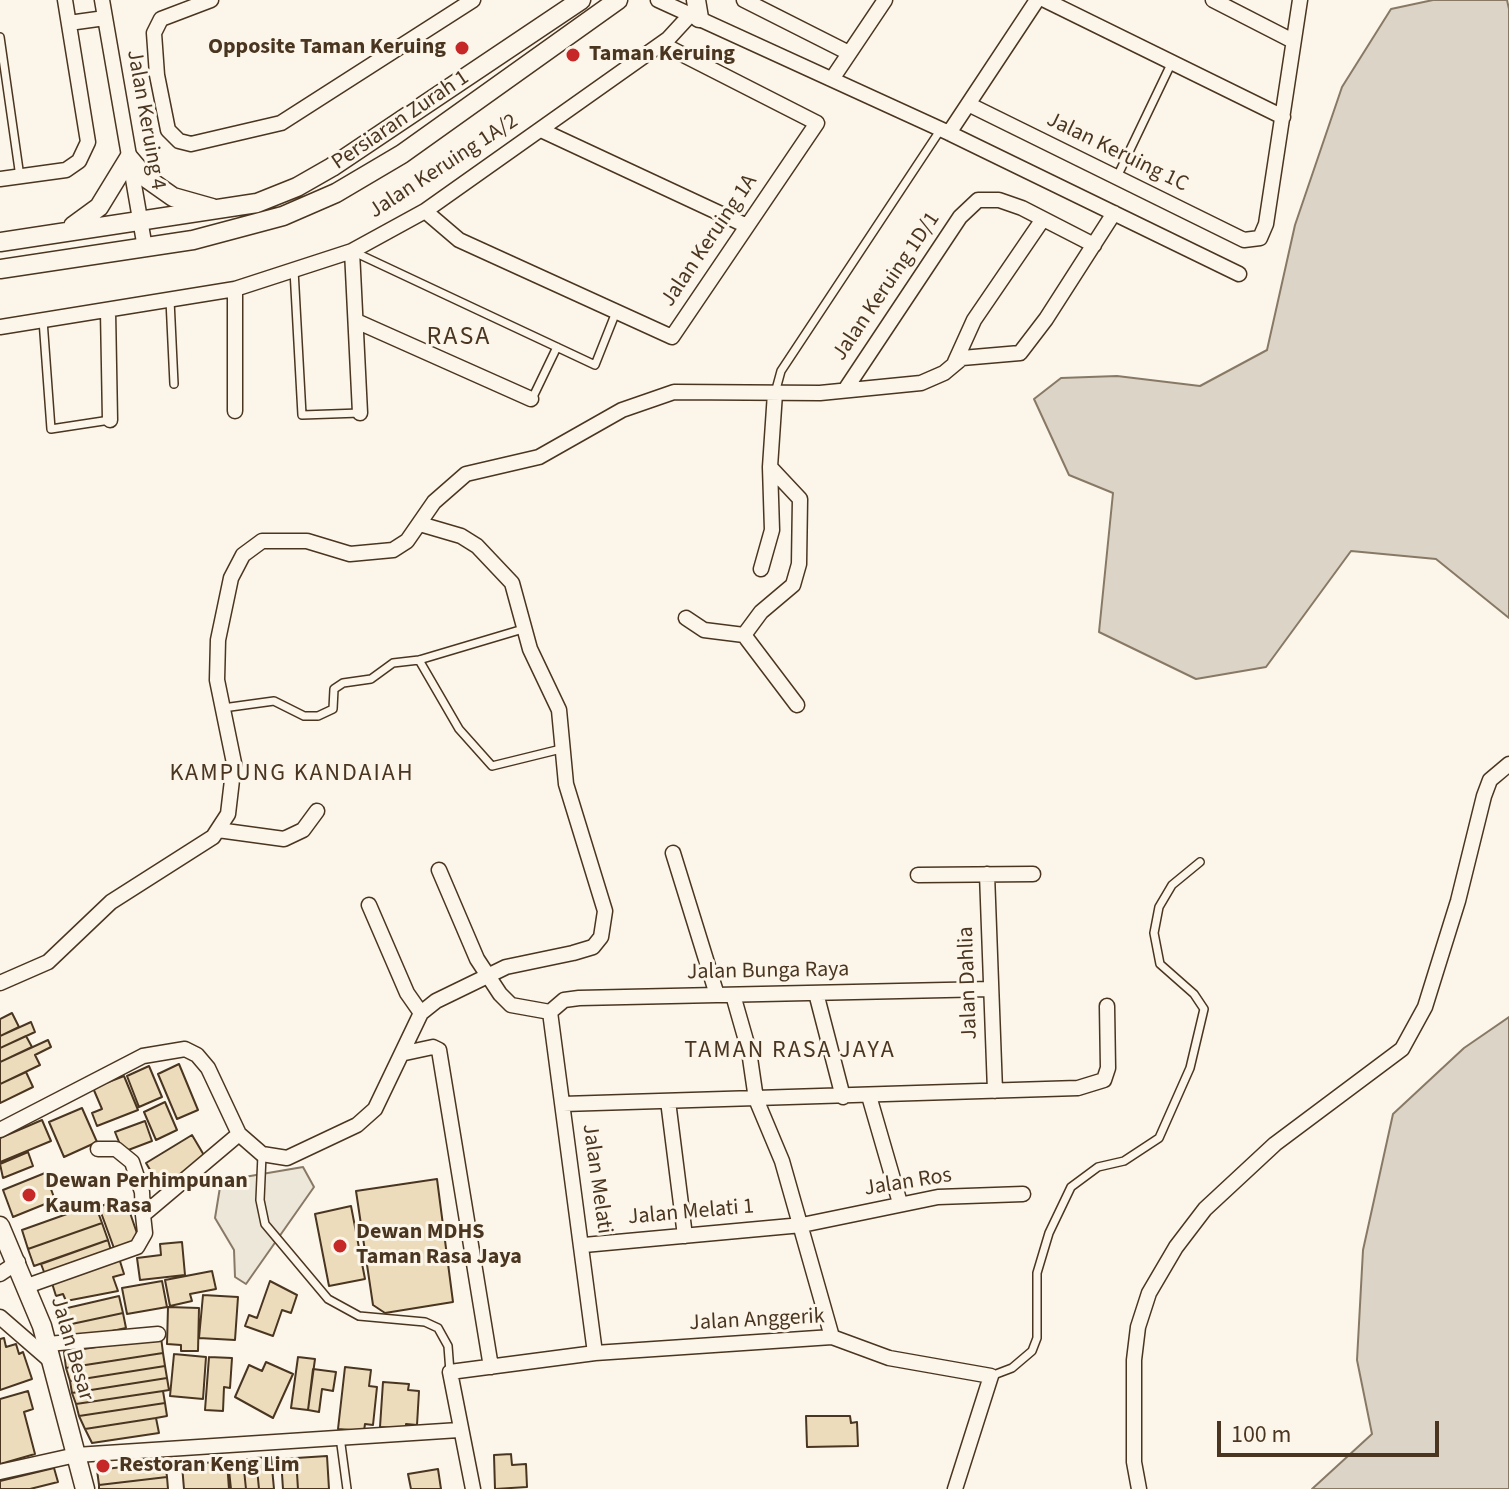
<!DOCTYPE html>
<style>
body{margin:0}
#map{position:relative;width:1509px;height:1489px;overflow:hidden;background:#fbf6e9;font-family:"Source Sans 3",sans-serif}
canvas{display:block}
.scale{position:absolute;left:1217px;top:1421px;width:222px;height:36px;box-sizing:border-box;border:4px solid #4a3520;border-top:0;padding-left:10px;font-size:24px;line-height:28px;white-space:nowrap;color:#4a3520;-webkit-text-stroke:6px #fbf6e9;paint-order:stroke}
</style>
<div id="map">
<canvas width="1509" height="1489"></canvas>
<div class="scale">100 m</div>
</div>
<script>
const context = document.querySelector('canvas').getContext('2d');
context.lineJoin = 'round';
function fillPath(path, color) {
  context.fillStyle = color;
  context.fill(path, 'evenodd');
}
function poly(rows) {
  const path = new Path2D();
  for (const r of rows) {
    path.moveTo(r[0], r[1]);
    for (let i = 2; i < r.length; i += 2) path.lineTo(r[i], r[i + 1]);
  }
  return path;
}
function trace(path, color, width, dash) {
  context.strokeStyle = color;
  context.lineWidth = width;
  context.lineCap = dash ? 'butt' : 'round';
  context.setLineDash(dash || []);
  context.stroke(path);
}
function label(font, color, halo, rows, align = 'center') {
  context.font = font + ' "Source Sans 3",sans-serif';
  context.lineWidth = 6;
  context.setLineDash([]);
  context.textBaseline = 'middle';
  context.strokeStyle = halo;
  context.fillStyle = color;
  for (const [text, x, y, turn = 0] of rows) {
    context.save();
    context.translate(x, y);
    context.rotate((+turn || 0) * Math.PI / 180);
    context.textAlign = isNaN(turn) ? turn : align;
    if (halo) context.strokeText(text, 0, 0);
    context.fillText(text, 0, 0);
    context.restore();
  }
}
const parking = poly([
 [303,1167,314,1187,246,1284,235,1277,234,1250,215,1218,221,1181,303,1167]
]);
const water = poly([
 [1433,0,1507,0,1509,9,1509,618,1436,559,1351,551,1266,667,1196,679,1099,632,1113,493,1069,475,1034,399,1061,378,1117,376,1200,386,1267,350,1295,225,1342,87,1391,9,1433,0],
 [1509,1017,1509,1489,1312,1489,1372,1434,1357,1360,1363,1250,1393,1114,1464,1048,1509,1017]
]);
const building = poly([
 [12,1013,19,1027,0,1036,0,1019,12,1013],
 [31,1022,35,1032,0,1048,0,1036,31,1022],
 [26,1036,32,1047,0,1062,0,1048,26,1036],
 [48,1040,51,1047,35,1055,40,1065,0,1084,0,1062,48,1040],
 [179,1064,198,1110,177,1119,158,1074,179,1064],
 [149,1066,162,1097,139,1107,127,1076,149,1066],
 [26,1072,33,1087,0,1103,0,1084,26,1072],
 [124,1076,138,1110,97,1126,92,1113,102,1109,93,1088,124,1076],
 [165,1102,177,1130,156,1140,144,1112,165,1102],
 [82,1108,97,1142,64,1157,49,1122,82,1108],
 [42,1120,51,1141,0,1162,0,1138,42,1120],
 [145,1121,152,1141,123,1152,115,1132,145,1121],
 [192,1135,208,1162,173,1184,170,1179,159,1185,146,1163,192,1135],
 [28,1152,33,1166,3,1178,0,1164,28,1152],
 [45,1173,55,1200,13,1217,3,1190,45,1173],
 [437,1179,453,1302,385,1313,373,1305,356,1191,437,1179],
 [119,1199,123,1208,128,1207,140,1242,115,1251,99,1207,119,1199],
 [95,1204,102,1223,28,1249,22,1230,95,1204],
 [351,1206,365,1279,329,1286,315,1214,351,1206],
 [102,1223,108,1240,34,1266,28,1249,102,1223],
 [108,1240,112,1254,46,1277,41,1264,108,1240],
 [182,1242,185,1275,140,1280,137,1258,161,1255,160,1244,182,1242],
 [119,1258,124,1274,113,1277,118,1291,66,1301,63,1294,56,1296,51,1280,119,1258],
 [212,1271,216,1289,190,1294,192,1301,170,1306,165,1280,212,1271],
 [162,1281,167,1307,127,1314,122,1288,162,1281],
 [270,1281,297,1295,291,1313,282,1310,273,1336,245,1326,249,1315,257,1318,270,1281],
 [203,1295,238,1297,235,1340,199,1338,203,1295],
 [119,1296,123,1313,67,1325,63,1309,119,1296],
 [168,1307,199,1308,198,1351,181,1351,181,1345,167,1344,168,1307],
 [123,1313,126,1328,70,1340,67,1325,123,1313],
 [161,1337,163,1353,66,1368,64,1352,161,1337],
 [4,1338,6,1347,16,1344,19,1354,23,1352,32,1379,0,1390,0,1339,4,1338],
 [163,1353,165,1366,70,1381,66,1368,163,1353],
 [174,1354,206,1357,203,1399,170,1396,174,1354],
 [209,1357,232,1358,230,1388,224,1387,223,1411,205,1410,209,1357],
 [298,1357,315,1359,308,1410,291,1408,298,1357],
 [266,1362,293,1374,273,1418,235,1397,249,1365,262,1371,266,1362],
 [165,1366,167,1378,72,1393,70,1381,165,1366],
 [345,1367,371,1370,369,1386,377,1387,373,1425,365,1424,364,1431,338,1429,345,1367],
 [313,1369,336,1372,333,1391,322,1389,319,1412,308,1410,313,1369],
 [167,1378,169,1390,163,1391,76,1404,72,1393,167,1378],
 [383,1382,409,1384,408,1390,419,1391,417,1425,406,1424,406,1429,380,1427,383,1382],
 [28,1391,33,1409,24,1412,35,1454,0,1464,0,1399,28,1391],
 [163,1391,165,1403,79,1416,76,1404,163,1391],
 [165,1403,167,1416,156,1418,85,1429,79,1416,165,1403],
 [806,1416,850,1416,851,1423,857,1422,858,1446,807,1447,806,1416],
 [156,1418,159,1433,92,1443,85,1429,156,1418],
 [511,1454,512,1465,526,1464,527,1487,495,1489,494,1455,511,1454],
 [327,1456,329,1489,298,1489,296,1458,327,1456],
 [271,1457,274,1489,259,1489,256,1458,271,1457],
 [256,1458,259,1489,246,1489,243,1460,256,1458],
 [296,1458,298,1489,283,1489,281,1459,296,1458],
 [243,1460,246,1489,231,1489,228,1461,243,1460],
 [227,1461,229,1489,184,1489,182,1465,227,1461],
 [165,1462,167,1477,99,1485,97,1470,165,1462],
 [54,1468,58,1482,30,1489,0,1489,0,1481,54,1468],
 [438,1469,441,1489,411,1489,408,1474,438,1469],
 [167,1477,168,1489,99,1489,99,1485,167,1477]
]);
const service = poly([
 [0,37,20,177],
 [1117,177,1172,62],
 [352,251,595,365,616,312],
 [294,270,302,415,360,413],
 [170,300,174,384],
 [43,320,51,429,110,420],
 [775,393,781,371,941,129],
 [532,399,557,347],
 [419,660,459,729,492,766,561,749],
 [223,708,274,701,304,716,318,716,333,709,334,689,343,683,371,679,393,663,419,660,523,629],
 [262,1155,260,1200,265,1224,328,1299,359,1316,425,1322,438,1328,448,1346,450,1372],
 [991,1376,1012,1368,1032,1351,1037,1338,1037,1273,1049,1233,1071,1187,1098,1167,1124,1161,1159,1138,1190,1068,1204,1009,1194,994,1160,964,1154,933,1159,907,1172,885,1200,862],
 [340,1437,347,1489]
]);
const minor = poly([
 [102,0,145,248],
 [211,0,161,19,154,33,157,75,168,130,179,141,191,144,281,123,473,0],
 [658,0,949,133,1239,274],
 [744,0,849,53],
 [1045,0,1283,117],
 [1213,0,1293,41],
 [69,23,105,18],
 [832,79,885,0],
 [970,105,1244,240,1260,238,1266,224,1300,0],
 [541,130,747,226],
 [949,133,1037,0],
 [0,179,66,170,79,161,88,142,65,0],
 [425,211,459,240,672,337,817,123,662,44],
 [352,251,360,413],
 [235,289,235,411],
 [108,311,110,420],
 [356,321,531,399],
 [0,327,235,289,352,251,425,211,668,39,691,14],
 [955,362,974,320,1043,219],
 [847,387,960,217,978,200,999,200,1022,208,1094,245],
 [761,569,772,530,770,467],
 [686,618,704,630,744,635,797,705],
 [744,635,761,612,793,585,799,564,800,499,770,467,775,393],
 [218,830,284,839,303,830,317,811],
 [673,853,717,995],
 [439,870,477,959,500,994,511,1005,550,1012],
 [987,874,995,1091],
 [918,875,1033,874],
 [369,905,407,993,421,1013],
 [0,983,48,962,111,902,213,837,228,814,234,763,217,680,218,640,231,578,243,555,262,541,307,541,350,554,393,550,407,541,434,502,466,474,539,457,622,410,674,392,820,393,921,383,944,373,962,358,1020,353,1046,319,1114,213],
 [816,993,843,1097],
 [733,995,749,1051,756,1099,782,1161,832,1337],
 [550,1012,564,1000,579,998,991,989],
 [550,1012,595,1353],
 [405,1053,433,1047,439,1050,491,1367],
 [869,1096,900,1203],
 [668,1101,685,1236],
 [563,1104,1078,1088,1104,1080,1108,1068,1107,1006],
 [0,1130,143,1056,185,1049,197,1055,208,1068,239,1134,262,1154,287,1158,357,1125,375,1109,421,1013,436,1001,506,967,573,953,593,947,601,937,605,911,566,784,559,710,530,649,512,583,477,546,461,536,420,524],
 [98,1149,116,1149,132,1162,142,1192,143,1215,239,1134],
 [584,1245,802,1225,938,1197,1023,1194],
 [0,1274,18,1262],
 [27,1286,137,1247,145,1233,143,1215],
 [0,1317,53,1363],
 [48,1344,158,1334],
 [0,1472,76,1455,459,1430],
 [473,1489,450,1372,595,1353,832,1337,889,1358,991,1376,955,1489],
 [1139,1489,1134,1462,1134,1360,1138,1327,1149,1293,1176,1247,1205,1209,1275,1144,1402,1049,1425,1007,1458,901,1484,796,1490,780,1509,764]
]);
const secondary = poly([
 [696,0,699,18],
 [73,226,99,207,129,158,146,178,173,197,212,208],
 [0,242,257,203,297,187,332,167,581,0],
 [0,269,193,240,283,216,336,193,402,154,618,0],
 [0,1226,42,1326,85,1489]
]);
const markers = [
 [462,48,8,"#c62828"],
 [573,55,8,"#c62828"],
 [29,1195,8,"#c62828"],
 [340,1246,8,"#c62828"],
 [103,1466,8,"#c62828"]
];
const poiNames = [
 ["Opposite Taman Keruing",446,48,"right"],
 ["Taman Keruing",589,55],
 ["Dewan Perhimpunan",45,1182],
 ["Kaum Rasa",45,1207],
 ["Dewan MDHS",356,1233],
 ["Taman Rasa Jaya",356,1258],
 ["Restoran Keng Lim",119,1466]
];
const streetNames = [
 ["Jalan Keruing 4",145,120,80],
 ["Persiaran Zurah 1",401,121,-34],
 ["Jalan Keruing 1C",1117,153,26],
 ["Jalan Keruing 1A/2",444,167,-33],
 ["Jalan Keruing 1A",710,241,-56],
 ["Jalan Keruing 1D/1",887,287,-56],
 ["Jalan Bunga Raya",768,972,-1],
 ["Jalan Dahlia",969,983,-92],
 ["Jalan Melati",596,1179,82],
 ["Jalan Ros",908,1183,-9],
 ["Jalan Melati 1",691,1213,-5],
 ["Jalan Anggerik",757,1321,-3],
 ["Jalan Besar",71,1349,74]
];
const neighbourhoodNames = [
 ["KAMPUNG KANDAIAH",292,775],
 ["TAMAN RASA JAYA",790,1052]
];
const quarterNames = [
 ["RASA",459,338]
];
fillPath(parking, '#ede7d9');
trace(parking, '#887966', 2);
fillPath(water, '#dcd4c6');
trace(water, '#887966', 2);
fillPath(building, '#ecdcbc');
trace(building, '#4a3520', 2);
trace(service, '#4a3520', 10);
trace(minor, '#4a3520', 17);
trace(secondary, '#4a3520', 21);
trace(service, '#fbf6e9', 7);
trace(minor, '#fbf6e9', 14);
trace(secondary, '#fbf6e9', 18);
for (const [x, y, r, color] of markers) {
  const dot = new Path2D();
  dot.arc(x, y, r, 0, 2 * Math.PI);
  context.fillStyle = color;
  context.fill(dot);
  trace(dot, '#fbf6e9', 3);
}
label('bold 22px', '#4a3520', '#fbf6e9', poiNames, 'left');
label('22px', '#4a3520', '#fbf6e9', streetNames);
context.letterSpacing = '2px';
label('24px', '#4a3520', '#fbf6e9', neighbourhoodNames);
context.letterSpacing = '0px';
context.letterSpacing = '2px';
label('26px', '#4a3520', '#fbf6e9', quarterNames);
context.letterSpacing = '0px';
</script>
